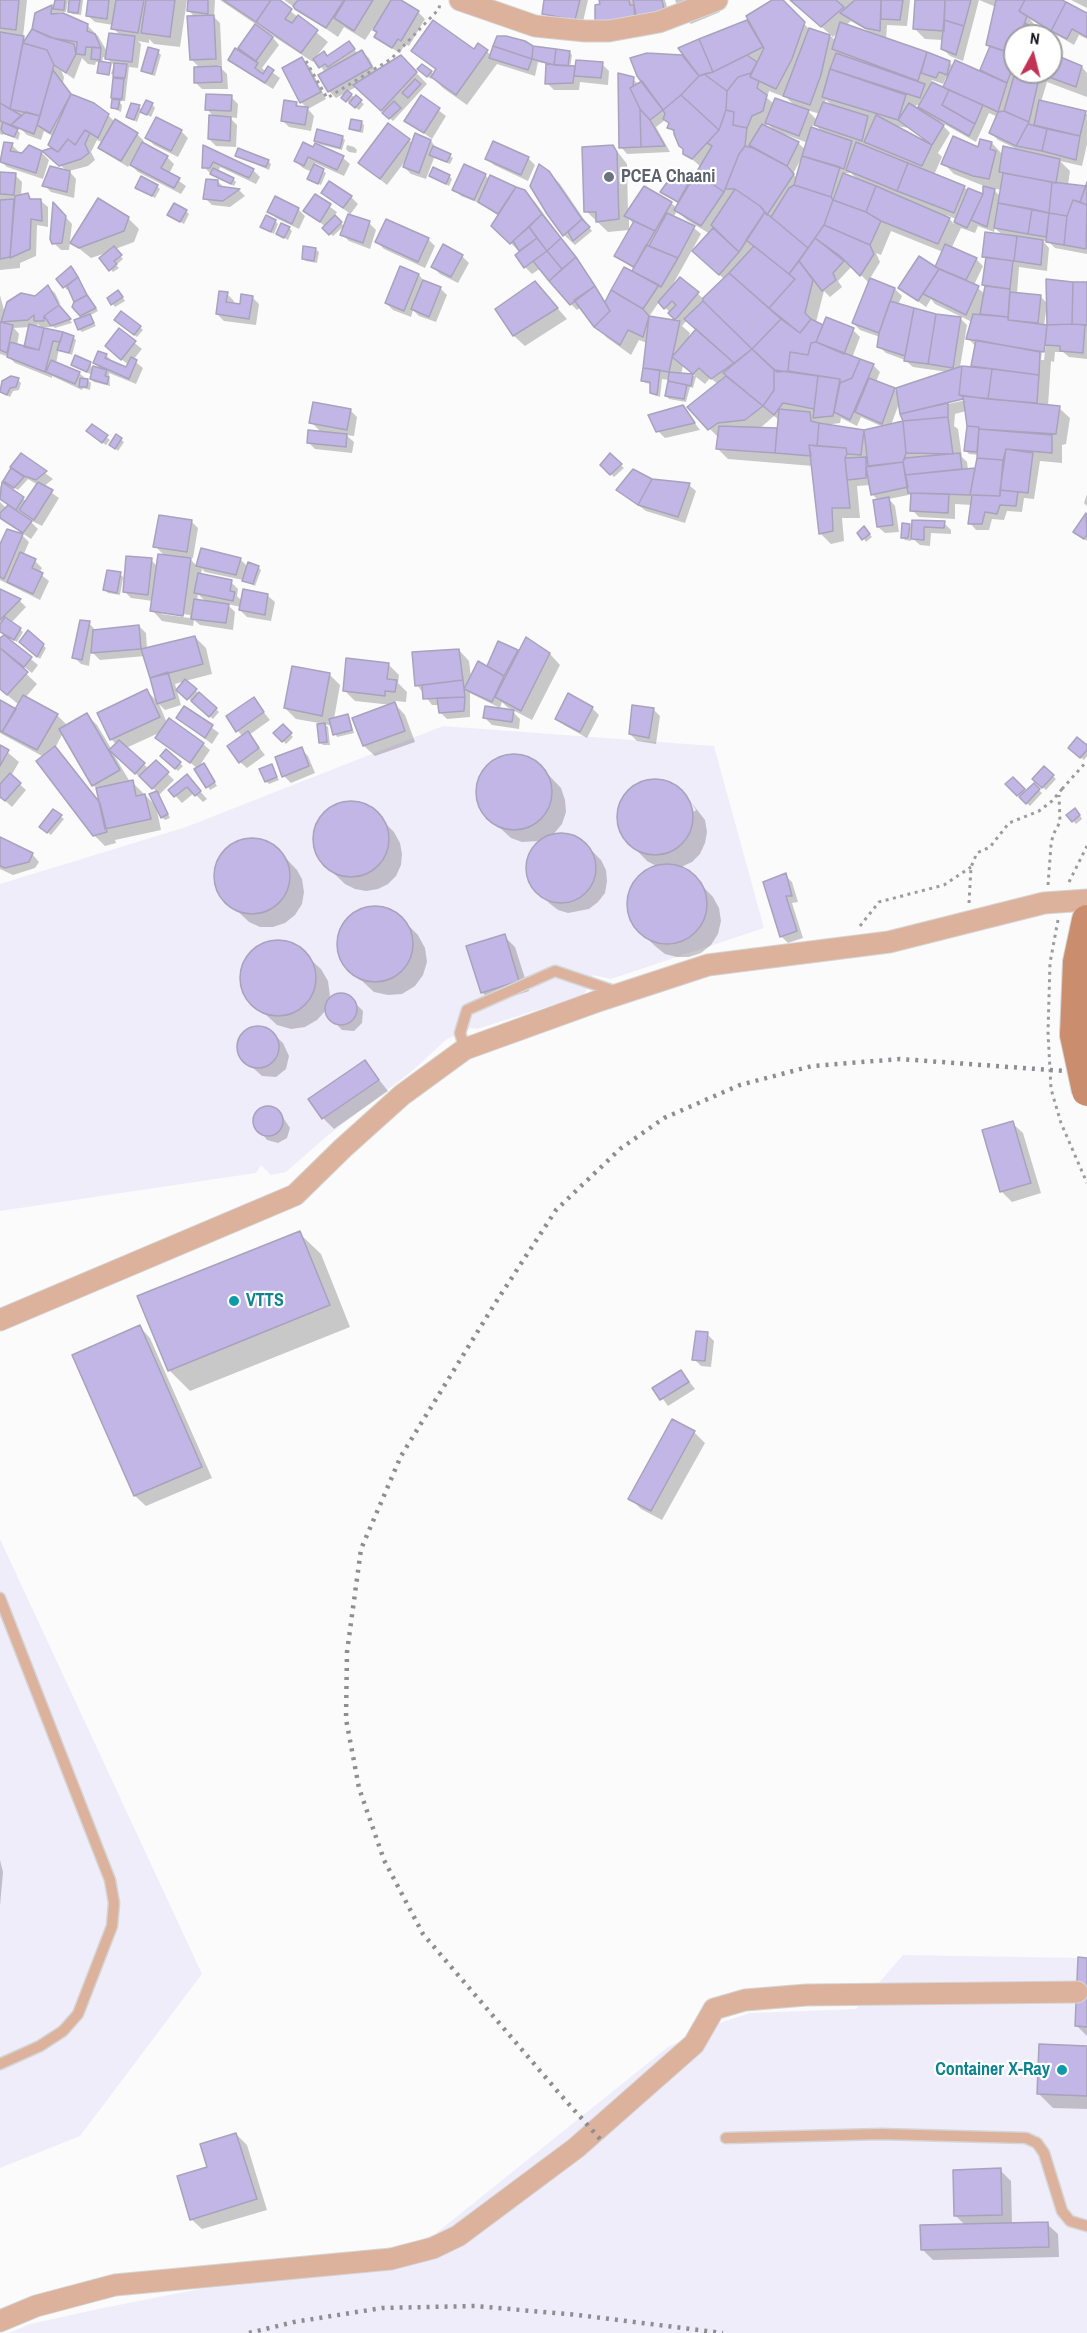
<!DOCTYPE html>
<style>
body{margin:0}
#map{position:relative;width:1087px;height:2333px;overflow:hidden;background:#fbfbfb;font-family:"Archivo Narrow",sans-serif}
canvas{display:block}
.north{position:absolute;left:1003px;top:24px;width:60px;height:60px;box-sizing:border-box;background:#fff;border:2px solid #9f9ea2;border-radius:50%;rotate:7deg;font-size:16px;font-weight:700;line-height:24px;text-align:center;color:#0f0d16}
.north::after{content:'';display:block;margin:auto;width:21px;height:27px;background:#c23254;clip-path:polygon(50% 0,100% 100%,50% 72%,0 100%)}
</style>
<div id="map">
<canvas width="1087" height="2333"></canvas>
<div class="north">N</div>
</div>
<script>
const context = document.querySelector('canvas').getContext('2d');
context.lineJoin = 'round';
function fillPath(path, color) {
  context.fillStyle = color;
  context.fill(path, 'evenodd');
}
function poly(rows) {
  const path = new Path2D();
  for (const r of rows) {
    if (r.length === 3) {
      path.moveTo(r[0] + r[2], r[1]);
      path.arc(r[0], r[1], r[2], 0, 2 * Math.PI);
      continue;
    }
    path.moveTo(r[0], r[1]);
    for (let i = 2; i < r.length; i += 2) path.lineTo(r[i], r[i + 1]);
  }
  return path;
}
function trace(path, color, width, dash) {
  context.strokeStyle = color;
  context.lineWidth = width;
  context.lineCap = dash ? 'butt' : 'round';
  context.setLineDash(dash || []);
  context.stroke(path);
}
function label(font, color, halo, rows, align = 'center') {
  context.font = font + ' "Archivo Narrow",sans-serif';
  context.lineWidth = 4.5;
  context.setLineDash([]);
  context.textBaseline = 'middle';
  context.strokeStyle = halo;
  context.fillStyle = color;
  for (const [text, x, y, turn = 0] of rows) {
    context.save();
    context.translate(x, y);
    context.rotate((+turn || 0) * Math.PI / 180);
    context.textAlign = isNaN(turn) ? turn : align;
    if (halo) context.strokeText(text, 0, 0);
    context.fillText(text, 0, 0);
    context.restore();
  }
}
const built = poly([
 [443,726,714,746,764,928,611,979,593,975,584,995,477,1029,471,1028,447,1039,411,1072,327,1136,286,1172,271,1175,261,1165,256,1173,0,1211,0,884,186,827],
 [0,1539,202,1974,80,2136,0,2168],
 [903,1955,1087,1958,1087,2333,9,2333,30,2324,98,2309,388,2252,435,2234,668,2047,717,2024,750,2013,856,2009]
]);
const shadow = poly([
 [0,0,27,0,23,37,26,40,51,7,55,10,56,0,68,0,66,12,58,12,87,25,98,36,108,53,121,36,113,28,113,25,95,22,88,16,90,0,187,0,180,47,154,44,149,39,149,43,138,41,141,44,138,68,129,67,125,101,118,101,122,105,121,112,112,108,116,101,113,97,114,77,111,77,117,78,117,75,111,74,114,65,106,58,103,57,102,63,112,65,100,74,100,62,96,62,95,65,88,64,82,58,74,79,61,70,64,77,63,83,73,96,108,115,115,122,137,134,144,141,142,144,167,157,174,164,169,174,186,186,181,194,138,172,130,164,128,167,107,154,100,147,103,143,97,140,91,152,95,160,88,166,69,171,76,179,74,198,51,192,44,185,68,172,45,152,53,148,54,137,44,131,41,140,27,135,17,125,17,130,20,133,18,140,4,132,3,135,0,134,0,33,2,34,0,32],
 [43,32,60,39,59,42,43,36],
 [71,0,83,0,81,15,72,14,69,11],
 [190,0,215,0,214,17,220,23,222,65,218,65,227,74,228,89,202,89,195,82,200,68,191,59,195,17,189,11],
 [220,0,277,0,328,42,315,58,328,57,349,43,358,54,362,52,369,58,376,72,401,57,427,84,393,121,356,87,347,92,364,104,359,110,346,100,347,92,336,98,329,91,320,75,325,72,315,59,313,62,270,34,279,45,262,68,266,72,268,69,280,78,273,89,237,66,230,59,249,57,240,48,257,25],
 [284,0,398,0,418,12,425,19,409,46,405,44,400,53,383,43,376,37,378,33,373,28,365,40,344,27,338,37],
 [545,0,588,0,582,26,551,20,544,13],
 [601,0,665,0,672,25,645,32,601,5],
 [675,0,711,0,720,12,691,24,680,13],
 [775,0,781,0,810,30,832,37,836,42,839,31,833,37,791,0,910,0,907,26,887,25,886,40,949,62,954,67,988,76,982,70,991,48,987,44,996,7,979,0,963,61,950,56,942,48,943,40,925,39,915,29,916,0,1056,0,1087,15,1087,39,1079,35,1074,45,1030,19,1037,28,1036,32,1042,36,1015,36,1015,72,1051,72,1051,42,1060,51,1057,57,1082,67,1087,73,1087,97,1047,82,1041,102,1087,114,1087,144,1082,166,1060,161,1070,171,1068,185,1087,186,1087,254,1055,248,1049,242,1043,241,1049,248,1047,271,1019,267,1017,294,1040,296,1048,304,1087,284,1087,359,1069,357,1063,352,1055,352,1054,362,1051,361,1048,406,1059,408,1070,418,1066,444,1062,445,1062,463,1040,461,1034,499,1024,498,1022,512,1007,511,1004,520,992,519,989,530,976,530,970,523,972,505,955,504,955,519,919,517,912,510,913,494,889,499,895,506,899,532,885,533,878,527,878,500,872,494,871,485,857,486,860,518,842,518,844,541,831,544,820,533,813,466,728,459,717,448,719,438,710,429,718,384,710,378,705,384,696,377,693,388,690,387,686,402,669,399,666,396,669,380,662,379,660,397,655,395,652,392,651,384,645,383,642,380,647,343,639,340,631,355,606,337,581,307,577,310,571,304,541,268,532,274,525,267,517,255,521,253,493,226,499,216,482,204,461,196,454,189,485,175,490,180,524,191,535,202,582,266,606,303,634,269,616,256,633,223,629,219,629,230,608,232,586,211,613,146,627,164,628,213,671,203,677,208,679,204,662,191,683,179,690,187,701,167,685,153,675,134,669,127,670,124,665,120,656,127,670,152,627,154,621,147,620,75,633,79,639,85,682,56,691,65,701,40,749,20],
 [851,21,870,32,845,26],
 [946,78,949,79,944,89,931,83,932,80,943,84],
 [769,91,787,98,797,108,774,104,767,98],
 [826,100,833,106,824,104],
 [916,105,920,105,928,115,915,109],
 [807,110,820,114,817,120],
 [989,113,998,117,991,133,998,140,1019,150,1003,155,992,143,943,163,954,174,984,186,985,197,934,175,942,157,938,153,950,133,939,121,976,142],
 [814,123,823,133,811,129],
 [768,124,776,132,763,127],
 [896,126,909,128,929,143,928,145],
 [784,134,808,143,806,150,798,143,783,136],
 [802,157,797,178,793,174],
 [846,173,851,173,860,182,846,176],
 [992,188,1002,190,1000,196],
 [677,211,687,220,710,234,695,251,724,279,705,300,680,279,672,286,701,234,694,228,673,218],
 [946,215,956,219,954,224],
 [978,226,994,232,995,228,1003,236,983,256,986,259,983,285,986,288,985,294,974,285,983,266,976,259,951,249,961,228,975,233],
 [717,228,739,250,737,252,715,232],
 [891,231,943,252,936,269,900,288,926,307,931,299,935,304,972,322,968,338,976,347,972,366,975,369,960,367,967,325,960,318,936,315,898,305,902,296,895,289,869,280,880,262,876,253,881,255],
 [852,266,869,283,853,323,860,330,880,337,879,346,886,353,905,360,913,367,948,372,898,394,895,390,876,382,880,372,873,365,852,358,860,337,853,330,826,319,823,327,816,322,824,291,830,297,842,287,838,281],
 [659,302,681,323,648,318],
 [1046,311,1048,311,1048,327,1044,326],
 [687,320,697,330,688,340,690,333,682,326],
 [1044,333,1047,333,1044,360,1041,360],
 [683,366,695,376,681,375],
 [970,396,971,399,948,404,945,402],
 [900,401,904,420,903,423,891,425],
 [966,411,968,426,966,451,969,454,979,455,976,469,968,470,967,462,962,457,958,429,954,426,955,414],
 [774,416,779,420,778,429,759,429],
 [861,417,883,427,865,431,825,425,840,423,841,418,857,426],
 [1071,0,1087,0,1087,8],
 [479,45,492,56,533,48,569,52,572,55,570,68,602,64,609,71,608,85,580,82,579,90,554,90,547,83,548,64,538,62,535,76,497,64,467,105,443,88,432,77,431,79,422,72,431,72,434,75,437,71,413,51,474,51],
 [158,52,161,55,155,76,146,73,143,70],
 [302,59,309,66,326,99,308,109,301,102],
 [231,97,238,104,237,118,229,117,237,125,236,147,216,146,209,139,214,117,207,109],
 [421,97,446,116,432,139,406,120],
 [296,103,301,108,308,109,314,116,311,131,289,127,282,120],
 [152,104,155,108,151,117,141,111,137,122,127,116,139,107,143,111],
 [361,122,364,125,363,133,354,131,351,128],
 [181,131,188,138,178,157,154,145,147,138],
 [342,137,345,140,342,150,319,144,316,140],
 [409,140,413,144,431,141,437,149,453,158,450,164,434,158,426,179,411,174,404,167,406,160,387,185,360,163],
 [5,144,12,145,19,152,18,154,42,153,49,160,43,179,7,167,0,161],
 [304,144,343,158,350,164,344,176,315,163,314,166,326,173,321,185,312,181,309,178,312,172,303,168,296,161],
 [347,145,354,147,357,150,356,153,349,152,346,149],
 [204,147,253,170,260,177,256,184,220,167,218,172,233,179,236,182,234,186,211,174,204,167],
 [237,156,268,161,271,164,269,170],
 [487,158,528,158,535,165,528,181,494,165],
 [548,172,560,184,592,231,575,245,564,235],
 [0,173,15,175,22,182,21,196,27,194,33,201,41,201,48,207,48,227,37,225,36,256,20,263,20,268,0,270],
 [430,176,449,176,452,179,449,186],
 [217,181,225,188,239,190,245,196,230,207,212,205,205,198],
 [157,186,160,189,155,198,137,188],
 [322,193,351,197,358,204,349,216,369,223,376,230,370,249,349,241,342,234,349,213],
 [315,196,337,212,334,217,344,226,333,236,324,228,326,227,305,211],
 [276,198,298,209,305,216,299,229,276,218,269,211],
 [60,211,72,224,69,250,61,250,54,243],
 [186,211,189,214,184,224,169,215],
 [128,218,139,229,134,242,115,249,123,259,116,265,119,268,113,272,101,259,109,252,91,258,72,243],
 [275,221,278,224,274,234,262,227],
 [289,228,292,231,288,240,278,234],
 [428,239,435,246,425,268,384,249,377,242],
 [315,249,319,252,317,263,306,261,303,258],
 [462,256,469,263,458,283,440,274,433,267],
 [73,271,98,311,89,316,96,326,82,332,79,329,84,318,70,288,67,290,58,279],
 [419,275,426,283,440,288,447,295,436,322,419,316,413,310,411,317,393,310,386,303],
 [48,287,55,293,61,305,55,299,72,323,55,328,50,324,50,327,42,328,38,324,35,327,73,337,76,340,72,355,59,349,56,363,79,373,91,383,90,390,83,388,82,390,52,376,52,378,15,363,9,357,0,354,0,295,5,314,36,297],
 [30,327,25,349,17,346,19,334,14,328],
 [227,294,234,301,233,305,241,306,252,297,259,304,256,325,224,321,217,314],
 [545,294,567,319,525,346,514,336,497,309],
 [121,295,125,301,115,307,109,299],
 [119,323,140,327,143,330,137,337],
 [119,330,142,349,133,360,143,368,136,384,109,373,110,386,94,382,91,379,92,375,73,365,90,363,92,368,102,370,94,363,106,355,113,362,127,369,129,365,113,353],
 [18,380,21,383,19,390,13,391,10,397,1,392],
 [682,406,700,430,665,438,658,431],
 [350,410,357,417,354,436,346,435,354,442,352,453,315,449,308,442,321,432,311,422],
 [92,426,110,440,106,445,91,434],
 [117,436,124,442,118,451,114,447],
 [21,455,53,479,43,487,59,498,42,526,28,519,38,529,31,539,0,518,0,502,7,509,9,506,0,499,0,487,2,484,26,501,38,485,28,479,18,490,8,484,18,472,12,467],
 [610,456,624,468,614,477,602,465],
 [651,481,689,485,696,491,685,523,646,511,618,490],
 [1087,494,1087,506,1084,503],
 [1087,515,1087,541,1075,532],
 [914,521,944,523,951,530,951,534,931,533,930,546,920,545,911,537,911,541,905,540,902,537,909,525,913,529],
 [192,522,198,528,193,558,188,557,198,567,202,550,240,559,248,567,258,567,261,570,255,586,243,580,205,572,202,569,201,575,231,582,238,589,237,596,242,601,268,596,275,602,271,621,247,617,240,610,241,607,227,604,235,612,233,630,200,625,194,620,193,626,162,621,152,610,153,601,131,598,124,591,151,560,158,567,165,556,155,546],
 [198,594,206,602,197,601],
 [161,611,190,615,190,618,161,614],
 [867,531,872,537,866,542,864,539],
 [22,535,29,542,23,556,35,561,42,568,39,573,49,581,40,600,0,580,0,548],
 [120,574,125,579,123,578,120,595,108,593,105,590],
 [0,591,20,601,26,607,11,623,23,632,17,642,0,632,2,623,0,622],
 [89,623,96,631,139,626,146,633,147,649,195,637,206,648,212,674,185,681,219,712,213,719,178,690,185,681,175,684,181,705,165,710,159,704,167,723,203,744,210,750,198,768,206,768,217,786,210,790,196,769,197,768,157,737,161,732,126,748,149,769,156,762,174,780,159,795,170,818,165,820,162,817,157,792,114,755,130,782,132,782,156,806,161,830,115,840,116,843,105,846,94,835,44,757,0,733,0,702,16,711,19,705,0,689,0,637,2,638,4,637,38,665,32,673,19,663,17,665,37,684,25,698,57,715,68,726,87,715,97,725,112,750,117,745,111,739,147,691,158,702,145,656,100,660,91,651,89,666,81,664,74,657],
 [63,733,93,785,98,790,102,804,55,748],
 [28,632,46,648,40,659,24,645],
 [527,639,550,654,560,665,532,720,507,707,502,702,500,708,470,693,470,717,447,719,440,712,439,705,432,705,417,685,459,650,469,661,471,678,487,668,499,643,519,653],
 [388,664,399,675,398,683,407,692,406,702,395,701,395,704,405,715,415,742,375,756,364,746,354,719,392,705,355,701,344,690],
 [330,675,340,685,334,719,347,716,350,719,354,733,337,737,332,726,324,724,328,727,330,745,323,745,320,742,319,723,296,719,285,708],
 [253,699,270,720,249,735,265,755,247,768,240,762,243,737,238,731],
 [185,708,219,733,212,744,177,718],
 [592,708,599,715,587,738,564,725,557,718],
 [653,709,660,716,656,744,637,741,630,734],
 [513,712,520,719,519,729,492,725,485,718],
 [283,726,293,737,286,744,275,733],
 [0,746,19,762,11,776,26,790,12,807,0,796],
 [1087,747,1087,756,1084,760,1070,748],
 [301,749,308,756,315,773,291,783,284,776],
 [166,751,183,766,178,771,162,756],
 [514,755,526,757,537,763,561,788,565,800,566,812,562,824,552,836,570,835,581,840,601,860,606,870,607,881,605,893,598,902,589,909,568,913,558,910,549,903,531,883,528,873,528,862,532,851,540,841,522,842,511,838,487,816,481,806,478,795,479,783,483,772,491,764,502,758],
 [271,766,279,780,269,784,266,781],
 [1044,768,1056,779,1046,790,1034,779],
 [1013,779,1026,792,1034,785,1042,793,1030,806,1007,784],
 [650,781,663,781,674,786,687,797,694,812,696,810,691,802,705,820,707,832,705,843,700,854,692,862,679,868,689,872,713,897,719,908,721,921,718,934,711,945,701,953,689,957,677,957,665,954,655,946,640,931,633,921,629,910,629,897,633,886,640,876,658,867,647,861,624,837,619,827,618,814,621,802,628,792,638,784],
 [193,783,207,799,203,802,194,793,182,803,170,790],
 [345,803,358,804,370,808,394,832,400,843,402,854,401,865,396,876,388,884,378,889,366,891,355,889,345,884,321,861,316,851,314,838,317,826,323,815,333,807],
 [1078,812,1082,819,1076,824,1068,815],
 [61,817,64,819,51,835,44,829],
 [0,838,33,855,39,862,35,868,13,875,0,869],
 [252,839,263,841,274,846,297,870,302,879,304,892,302,904,295,915,285,923,273,927,260,927,249,922,224,898,218,888,217,865,222,855,230,847,241,841],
 [785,875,792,882,798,902,792,903,803,938,788,943,781,936],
 [378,908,391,911,403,920,418,935,425,948,427,962,423,975,415,986,402,994,388,995,374,992,348,968,341,955,339,941,342,927,351,916,364,909],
 [504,936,515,947,529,991,493,1003,482,992],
 [280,941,294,945,321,969,328,981,330,996,328,1001,335,995,347,995,363,1011,362,1023,354,1031,342,1030,327,1014,327,1009,317,1020,305,1027,291,1029,277,1025,251,1001,243,989,242,975,245,961,254,950,266,943],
 [259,1027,271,1032,283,1043,289,1056,286,1069,276,1077,262,1076,240,1056,239,1042,246,1031],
 [365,1062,388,1091,334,1129,323,1118],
 [267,1108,278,1110,290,1128,287,1138,278,1143,267,1140,254,1123,257,1113],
 [1012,1123,1023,1133,1041,1193,1012,1202,1001,1191],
 [299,1233,321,1254,350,1327,190,1391,169,1370],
 [140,1327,150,1338,212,1478,146,1506,135,1496,74,1356],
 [707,1334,714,1341,711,1367,701,1366,694,1359],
 [681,1371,695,1389,668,1406,655,1388],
 [694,1432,705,1443,662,1520,641,1509,630,1498],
 [0,1860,3,1872,0,1906],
 [1087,1959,1087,2036,1077,2026],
 [1087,2048,1087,2109,1053,2108,1038,2093],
 [236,2134,247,2145,267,2210,202,2229,191,2219,209,2168],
 [1000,2170,1011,2181,1012,2224,1047,2224,1058,2234,1059,2257,933,2260,922,2249,965,2225,955,2215]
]);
const building = poly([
 [0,0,19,0,16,30,0,28,0,0],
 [55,0,65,0,64,10,53,9,55,0],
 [69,0,80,0,78,13,68,12,69,0],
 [88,0,109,0,107,19,86,16,88,0],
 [116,0,144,0,138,33,111,29,116,0],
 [146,0,175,0,170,37,141,33,146,0],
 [188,0,208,0,208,14,187,11,188,0],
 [223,0,271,0,256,22,223,0],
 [271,0,280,0,292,9,285,19,292,23,298,15,318,30,301,53,256,22,271,0],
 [298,0,344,0,326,28,295,9,293,6,298,0],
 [345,0,373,0,354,31,334,18,345,0],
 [391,0,401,0,419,11,401,41,398,39,392,48,374,37,377,32,373,30,391,0],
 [544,0,580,0,575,20,542,14,544,0],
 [599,0,629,0,630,5,634,5,635,25,595,29,595,5,600,4,599,0],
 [633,0,662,0,666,19,638,25,633,0],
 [772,0,783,0,805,22,792,59,776,89,750,77,764,48,746,16,772,0],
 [790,0,836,0,844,7,821,27,790,0],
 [855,0,881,0,880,31,865,28,840,13,855,0],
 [881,0,903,0,900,20,881,19,881,0],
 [915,0,945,0,944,31,913,29,915,0],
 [945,0,971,0,964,26,944,20,945,0],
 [996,0,1025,0,1019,11,1027,16,1020,36,1015,36,1013,54,986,45,996,0],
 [1025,0,1062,0,1066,2,1051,31,1019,11,1025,0],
 [1066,2,1087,13,1087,37,1072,29,1067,39,1051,31,1066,2],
 [52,5,51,14,63,13,88,24,87,31,95,34,101,48,86,47,85,55,76,54,77,42,53,38,32,29,35,13,52,5],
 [214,15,216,59,190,60,187,16,214,15],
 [433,20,474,49,478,43,488,50,456,95,431,77,436,69,411,51,433,20],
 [747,20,763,47,713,72,699,39,747,20],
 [944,20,964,26,956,55,941,49,944,20],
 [840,22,927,52,918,81,832,49,840,22],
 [1025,23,1045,36,1020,36,1025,23],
 [255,24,273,37,256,61,238,48,255,24],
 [809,28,830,35,821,75,810,105,783,96,809,28],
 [32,29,49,37,74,44,76,54,66,73,54,65,47,50,23,43,32,29],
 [0,32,24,36,10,109,0,103,0,32],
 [109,33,135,36,132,62,105,59,109,33],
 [497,36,506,36,525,41,533,46,532,59,493,46,497,36],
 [699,39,713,72,699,76,678,48,699,39],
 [349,41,355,49,328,67,325,64,319,68,313,59,324,51,327,56,349,41],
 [23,43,47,50,54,65,40,116,10,109,23,43],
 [493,46,532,59,528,70,489,58,493,46],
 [533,46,556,49,554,65,532,59,533,46],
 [990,46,1013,54,1015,61,1007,83,980,70,990,46],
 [92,47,101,48,100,60,91,59,92,47],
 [148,47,159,50,152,74,141,71,148,47],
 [235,48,258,63,255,68,263,74,268,66,274,70,265,83,228,60,235,48],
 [556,49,570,51,568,66,554,65,556,49],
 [362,50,372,67,328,92,318,75,362,50],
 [927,52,950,61,947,75,939,72,936,78,921,73,927,52],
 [647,53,682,55,699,76,681,95,663,110,637,76,630,58,647,53],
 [836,53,925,84,920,98,830,69,836,53],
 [1051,53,1082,66,1076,87,1035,72,1051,72,1051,53],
 [401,55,417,72,381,111,353,85,401,55],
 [747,55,757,62,751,73,738,77,727,91,704,74,713,72,747,55],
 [302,57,321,92,300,103,282,68,302,57],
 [576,60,603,62,601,78,574,76,576,60],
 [955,60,1007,83,998,112,943,87,955,60],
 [99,61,111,63,109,75,97,73,99,61],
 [114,63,127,64,125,78,113,77,114,63],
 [422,64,432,71,427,77,417,69,422,64],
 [546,64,575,66,573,83,545,84,546,64],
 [221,66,222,82,194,83,194,67,221,66],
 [830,69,906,95,898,120,822,97,830,69],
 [53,70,71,94,50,133,37,125,53,70],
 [1015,72,1040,74,1029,122,1004,111,1015,72],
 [618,73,634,77,633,86,630,88,640,109,641,147,619,148,618,73],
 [751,73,750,77,759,81,757,88,767,95,763,111,752,116,747,128,733,125,734,112,726,110,727,91,738,77,751,73],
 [704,74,727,91,726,110,719,130,681,95,699,76,704,74],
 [113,78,124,79,122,99,111,98,113,78],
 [415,79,421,84,408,98,402,93,415,79],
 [642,81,663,110,650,120,640,109,630,88,642,81],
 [932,82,949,90,942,105,975,124,969,136,918,107,932,82],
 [347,90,352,94,346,102,341,98,347,90],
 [949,90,983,105,975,124,942,105,949,90],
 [71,94,94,103,109,114,98,138,85,130,75,145,68,139,58,152,48,145,71,94],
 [206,94,232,95,231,111,205,110,206,94],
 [356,95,362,100,355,108,349,103,356,95],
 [421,95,440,108,424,133,404,121,421,95],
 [681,95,719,130,692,159,683,154,683,149,679,146,674,134,674,130,667,128,669,123,663,119,665,114,663,110,681,95],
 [775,98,809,110,799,136,765,123,775,98],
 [112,99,120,100,118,109,111,108,112,99],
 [146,100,153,103,147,115,140,112,146,100],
 [284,100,297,102,296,106,308,107,305,125,281,121,284,100],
 [1039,100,1086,111,1080,136,1034,125,1039,100],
 [394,101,401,108,389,119,382,113,394,101],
 [823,102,868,116,862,141,814,125,823,102],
 [0,103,10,109,21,115,11,125,0,121,0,103],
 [131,103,140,105,134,120,126,117,131,103],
 [909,103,944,125,932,145,898,120,909,103],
 [640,109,650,120,665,146,641,147,640,109],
 [726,110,734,112,733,125,747,128,745,146,739,154,724,192,696,173,712,146,707,143,719,130,726,110],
 [1004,111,1029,122,1016,146,989,133,998,112,1004,111],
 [26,112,40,116,34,134,11,125,26,112],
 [209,115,231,117,230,141,208,139,209,115],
 [876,115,932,145,922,166,864,142,876,115],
 [156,117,182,130,171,151,145,138,156,117],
 [115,119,138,133,121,161,98,148,115,119],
 [351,119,362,121,360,131,349,129,351,119],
 [3,122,18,129,14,137,3,133,1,129,3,122],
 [388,123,410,139,380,179,358,163,388,123],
 [762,124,799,142,787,166,749,145,762,124],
 [1028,124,1047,129,1042,151,1016,146,1028,124],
 [811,127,852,141,844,169,802,156,811,127],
 [317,129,343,136,340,148,314,141,317,129],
 [1047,129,1080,136,1076,160,1042,151,1047,129],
 [85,130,90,133,85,144,89,153,81,159,59,166,42,151,51,148,58,152,68,139,75,145,85,130],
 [415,133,431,140,419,173,403,167,415,133],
 [953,136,978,147,980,139,992,142,990,149,996,151,989,179,973,176,941,164,953,136],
 [493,141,529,157,521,175,485,159,493,141],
 [4,142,13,143,10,151,22,153,29,145,42,151,36,173,0,162,4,142],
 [142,142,168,156,161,168,180,178,174,188,130,165,142,142],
 [303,142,313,147,315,143,344,156,337,170,308,157,304,166,294,161,303,142],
 [856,142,908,163,897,191,846,170,856,142],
 [203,145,254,169,249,178,213,162,210,168,202,168,203,145],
 [613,145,617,152,619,219,596,222,596,212,584,212,582,147,613,145],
 [433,146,451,154,447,162,429,155,433,146],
 [745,146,753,148,787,166,794,174,767,215,760,206,735,189,725,189,739,154,745,146],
 [1003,146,1060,159,1056,183,999,172,1003,146],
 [238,148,269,160,266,167,235,156,238,148],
 [802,156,840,167,831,197,794,185,802,156],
 [908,163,965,186,954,213,897,191,908,163],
 [314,164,324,169,318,184,307,179,314,164],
 [464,164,486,174,474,200,452,190,464,164],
 [539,164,549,171,582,219,563,236,547,214,530,186,539,164],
 [50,166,70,171,67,192,42,186,50,166],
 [433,167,450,175,446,184,429,176,433,167],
 [213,168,234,178,231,184,210,174,213,168],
 [676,170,688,184,678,202,660,192,676,170],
 [0,172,16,173,14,195,0,194,0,172],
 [696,173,724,192,701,226,674,210,696,173],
 [843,173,876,186,866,212,833,200,843,173],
 [1003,173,1052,182,1049,213,998,203,1003,173],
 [490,175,516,187,498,214,478,202,490,175],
 [141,176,158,185,152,196,135,188,141,176],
 [206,179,218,180,218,186,240,189,223,201,203,199,206,179],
 [329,181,352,196,343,208,321,193,329,181],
 [1052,182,1086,186,1080,202,1073,200,1067,216,1049,213,1052,182],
 [1087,182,1087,205,1080,202,1087,182],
 [794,185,831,197,833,200,824,225,808,248,771,217,789,188,794,185],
 [644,186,672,202,655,231,624,216,644,186],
 [876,186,950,218,938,244,881,221,866,212,876,186],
 [983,186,995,189,987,227,971,220,983,194,983,186],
 [516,187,525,190,542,214,510,244,491,226,516,187],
 [968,188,983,194,967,228,954,222,968,188],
 [735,189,760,206,765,212,739,252,711,225,735,189],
 [28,193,30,199,41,199,42,221,31,219,30,249,10,258,15,196,28,193],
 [315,194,331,204,320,222,303,211,315,194],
 [275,196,299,208,292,224,267,212,275,196],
 [98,198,129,217,124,231,79,248,70,243,98,198],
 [14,199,10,257,0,259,0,200,14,199],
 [833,200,866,212,881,221,870,245,824,225,833,200],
 [1073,200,1087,205,1086,249,1064,245,1067,216,1073,200],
 [53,202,66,216,62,243,52,244,50,239,53,202],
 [174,203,187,210,180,222,167,215,174,203],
 [998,203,1032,209,1028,234,994,228,998,203],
 [1032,209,1049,213,1046,237,1028,234,1032,209],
 [765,212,808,248,789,274,746,240,765,212],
 [667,213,695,226,678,258,649,246,667,213],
 [1049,213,1067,216,1064,245,1046,242,1049,213],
 [348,214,370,221,363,243,340,235,348,214],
 [542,214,561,238,547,251,529,227,542,214],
 [266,215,276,220,271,232,260,227,266,215],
 [335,215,342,222,329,235,322,228,335,215],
 [386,219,429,238,418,262,375,242,386,219],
 [582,219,590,227,573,241,568,232,582,219],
 [634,221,655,231,634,267,614,256,634,221],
 [281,223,290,227,284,238,276,234,281,223],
 [824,225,870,245,874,254,860,276,840,256,815,238,824,225],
 [529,227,537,238,519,251,513,241,529,227],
 [713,228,739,252,719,275,692,251,713,228],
 [985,232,1017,236,1014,261,982,257,985,232],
 [1017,236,1043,240,1041,265,1014,261,1017,236],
 [537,238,547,251,524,268,515,255,537,238],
 [561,238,576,257,562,269,547,251,561,238],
 [815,238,844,261,833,273,836,280,822,291,799,261,815,238],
 [443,244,463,255,451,277,431,267,443,244],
 [945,244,977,258,966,280,935,267,945,244],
 [646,245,678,258,661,287,632,271,646,245],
 [114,246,122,255,114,261,117,264,109,271,99,258,114,246],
 [303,246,316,248,314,261,302,259,303,246],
 [754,246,795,279,769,308,729,273,754,246],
 [547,251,562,269,549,281,533,261,547,251],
 [919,256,939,269,918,301,898,288,919,256],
 [576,257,595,286,570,305,549,281,576,257],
 [986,257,1013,261,1010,289,982,285,986,257],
 [799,261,813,280,805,313,811,319,800,333,769,308,795,279,789,274,799,261],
 [71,266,78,277,63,288,56,279,71,266],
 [400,266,419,274,404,311,385,303,400,266],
 [624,267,659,285,643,309,611,290,624,267],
 [939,269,979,286,966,315,923,294,939,269],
 [729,273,781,319,752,349,703,301,703,298,729,273],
 [78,277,87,295,74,302,67,286,78,277],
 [680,277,699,292,675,320,668,313,676,305,672,301,664,309,658,302,680,277],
 [870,278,895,288,879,333,852,323,870,278],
 [1046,279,1073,282,1072,324,1047,325,1046,279],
 [423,280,441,287,429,317,411,309,423,280],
 [535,281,558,308,513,336,495,309,535,281],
 [1073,282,1087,282,1087,325,1072,324,1073,282],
 [48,285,59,305,44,316,44,321,34,321,34,315,28,320,1,322,7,302,21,293,35,296,48,285],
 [595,286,610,311,594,327,574,300,595,286],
 [985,286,1010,289,1008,317,980,314,985,286],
 [118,290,123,297,111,305,107,298,118,290],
 [611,290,643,309,649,316,643,337,628,330,620,345,594,327,610,311,605,302,611,290],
 [219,291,228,292,226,302,240,304,241,294,253,296,249,319,216,314,219,291],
 [1010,292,1041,295,1038,323,1008,320,1010,292],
 [87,295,96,308,80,316,72,307,74,302,87,295],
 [703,301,752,349,734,363,684,319,703,301],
 [890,301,914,308,905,356,877,347,879,333,890,301],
 [59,305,71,319,51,326,44,316,59,305],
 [914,308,936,314,928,364,904,361,914,308],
 [121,311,141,326,134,335,114,320,121,311],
 [90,314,94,323,78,330,74,320,90,314],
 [936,314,961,317,953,368,928,364,936,314],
 [973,314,1008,317,1008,320,1047,325,1044,352,966,339,973,314],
 [649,316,680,321,669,372,643,368,649,316],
 [826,317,854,328,844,354,816,342,826,317],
 [781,319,800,333,811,319,823,325,816,342,811,343,808,355,790,352,788,371,777,372,752,349,781,319],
 [0,322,13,325,7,353,0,350,0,322],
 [29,324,44,328,39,350,24,347,29,324],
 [1072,324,1085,325,1083,353,1060,351,1060,346,1045,345,1047,325,1072,324],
 [44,328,63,332,60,342,53,341,45,372,7,357,10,342,39,350,44,328],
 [119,328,136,341,121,360,105,346,119,328],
 [696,329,734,363,711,379,699,368,693,374,672,357,696,329],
 [63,332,74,336,69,353,57,350,63,332],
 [976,340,1040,352,1039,375,971,366,976,340],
 [816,342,860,359,852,378,840,383,840,379,788,371,790,352,808,355,811,343,816,342],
 [752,349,774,370,774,390,763,406,723,373,752,349],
 [98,351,107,354,105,358,126,367,131,357,137,360,129,379,93,363,98,351],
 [75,355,91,362,87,372,71,365,75,355],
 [860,359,874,364,850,420,834,412,840,383,852,378,860,359],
 [51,360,80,372,75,384,46,372,51,360],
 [93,366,107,370,105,376,109,377,107,384,90,379,93,366],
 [962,366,992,369,988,399,959,395,962,366],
 [962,366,959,395,963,396,963,399,900,414,896,388,962,366],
 [643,368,660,370,657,395,650,393,650,382,641,381,643,368],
 [992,369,1039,375,1037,403,988,399,992,369],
 [774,370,818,376,814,409,783,403,774,415,763,406,774,390,774,370],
 [669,372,693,374,691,386,668,381,669,372],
 [11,376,19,378,16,387,10,388,7,395,0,392,2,381,11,376],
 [726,376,763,406,745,420,718,423,708,430,687,407,726,376],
 [818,376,840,379,833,416,813,418,818,376],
 [80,378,88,379,87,387,79,387,80,378],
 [869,378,895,388,882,424,855,412,869,378],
 [668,381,687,385,684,399,665,396,668,381],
 [963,396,1060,406,1056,434,979,429,979,427,967,426,963,396],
 [313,402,351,409,347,430,309,423,313,402],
 [948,403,948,417,903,421,900,414,948,403],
 [683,405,695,423,656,432,648,415,683,405],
 [779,409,810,412,811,421,819,423,817,446,809,445,811,456,775,453,779,409],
 [948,417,953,454,906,453,903,421,948,417],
 [903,421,906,453,903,462,868,466,864,430,903,421],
 [819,423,864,430,861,455,847,454,846,448,817,446,819,423],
 [92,424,108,435,102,443,86,431,92,424],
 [719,426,777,428,775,453,716,449,719,426],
 [967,426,979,427,977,452,964,451,967,426],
 [979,429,1052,435,1052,453,1006,449,1003,460,977,458,979,429],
 [308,430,347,434,346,447,307,443,308,430],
 [116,434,122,438,115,449,109,445,116,434],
 [809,445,846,448,847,454,845,458,850,508,832,508,833,531,819,534,809,445],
 [1006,449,1033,453,1028,493,1000,490,1006,449],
 [21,453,47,471,36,480,24,476,10,467,21,453],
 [610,453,622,464,610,475,600,465,610,453],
 [960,453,962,469,905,475,903,462,905,458,960,453],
 [866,457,866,478,847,480,845,458,866,457],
 [977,458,1003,460,1000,496,970,495,977,458],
 [903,462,908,487,871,495,866,467,903,462],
 [11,468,24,477,14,488,3,481,11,468],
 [975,468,970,495,908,493,905,475,975,468],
 [633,469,652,479,638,505,616,490,633,469],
 [652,479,690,483,678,517,638,505,652,479],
 [2,482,24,497,16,510,0,499,2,482],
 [38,482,53,490,34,520,19,510,38,482],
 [1000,490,1018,492,1016,506,1000,505,997,514,985,512,982,524,968,524,972,495,1000,496,1000,490],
 [911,493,949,494,948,513,910,511,911,493],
 [889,497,893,525,877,527,873,500,889,497],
 [8,505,32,521,23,533,0,518,0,513,8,505],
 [1086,513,1087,535,1084,539,1073,532,1086,513],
 [159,515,192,520,187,552,153,547,159,515],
 [912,520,945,521,944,528,924,527,924,540,911,539,912,520],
 [902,523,910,524,908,538,901,538,902,523],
 [864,526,870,534,862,540,857,533,864,526],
 [7,529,23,534,4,579,0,577,0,544,7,529],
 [201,548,241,558,236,575,196,566,201,548],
 [20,552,36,559,32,568,43,573,33,594,7,582,20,552],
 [158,554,191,558,183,616,150,611,158,554],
 [126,556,152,558,148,595,123,592,126,556],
 [248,562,259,566,253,584,242,581,248,562],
 [107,570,121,572,117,593,103,590,107,570],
 [198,573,232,580,230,591,235,592,233,601,194,593,198,573],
 [0,589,21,599,0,620,0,589],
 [243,589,268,594,265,615,239,610,243,589],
 [194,599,229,604,226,623,191,619,194,599],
 [5,617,21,628,14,640,0,632,0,624,5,617],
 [80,620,90,621,82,660,72,658,80,620],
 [139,625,141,649,91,653,93,630,139,625],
 [28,630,44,644,37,657,19,642,28,630],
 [4,635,32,657,24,667,0,648,0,638,4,635],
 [195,636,203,664,150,678,141,649,195,636],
 [526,637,550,653,521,711,495,697,526,637],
 [498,641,518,650,504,676,487,666,498,641],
 [0,648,28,672,7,695,0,689,0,648],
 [459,649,463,680,415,686,412,652,459,649],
 [346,658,389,663,387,679,397,680,395,692,385,691,385,696,343,691,346,658],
 [478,661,504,676,492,702,464,689,478,661],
 [292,666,330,673,322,716,284,708,292,666],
 [168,672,175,698,157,704,150,678,168,672],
 [185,679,197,689,187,700,176,690,185,679],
 [463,680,465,697,423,699,422,685,463,680],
 [147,689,160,717,110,740,97,713,147,689],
 [199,692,217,708,209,717,191,701,199,692],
 [568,693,593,707,580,732,555,719,568,693],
 [23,695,58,714,37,750,2,732,23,695],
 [254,697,264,712,236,732,226,716,254,697],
 [465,697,464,711,439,713,437,698,465,697],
 [0,700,16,709,2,732,0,731,0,700],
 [395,702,405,731,363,746,352,718,395,702],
 [632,705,654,708,649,738,629,734,632,705],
 [184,706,213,725,205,738,176,718,184,706],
 [485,706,514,710,512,722,483,718,485,706],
 [87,713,120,770,92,786,59,729,87,713],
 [348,714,352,730,333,735,329,719,348,714],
 [169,718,204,743,190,763,155,738,169,718],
 [325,723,327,742,319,743,317,724,325,723],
 [283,724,292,733,282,742,273,733,283,724],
 [248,731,259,748,239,763,227,746,248,731],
 [1077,737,1087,745,1087,750,1080,758,1068,748,1077,737],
 [119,740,145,763,135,774,109,750,119,740],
 [0,745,9,750,0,766,0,745],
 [55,746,100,803,107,832,93,836,36,761,55,746],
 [302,747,309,766,282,777,275,757,302,747],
 [166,749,181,762,175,769,160,756,166,749],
 [514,792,38],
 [156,760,169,772,152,789,139,776,156,760],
 [204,763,215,782,206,788,194,769,204,763],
 [272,764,277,777,265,782,259,769,272,764],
 [1044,766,1054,775,1042,788,1032,779,1044,766],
 [10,773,21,783,5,801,0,797,0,784,10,773],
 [187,774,201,791,195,796,187,787,174,797,168,790,187,774],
 [1013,777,1025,789,1017,796,1005,784,1013,777],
 [655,817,38],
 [133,780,136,796,145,794,151,819,105,829,96,788,133,780],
 [1034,783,1040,789,1026,804,1019,797,1034,783],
 [157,791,168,814,161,818,149,794,157,791],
 [351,839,38],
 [1075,808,1080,815,1072,822,1066,815,1075,808],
 [53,809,62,815,47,833,39,827,53,809],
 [561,868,35],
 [0,837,33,853,29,862,5,868,0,866,0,837],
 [252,876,38],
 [667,904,40],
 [786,873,792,896,786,896,797,931,780,937,763,882,786,873],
 [375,944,38],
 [505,934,519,981,481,993,466,946,505,934],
 [278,978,38],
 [341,1009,16],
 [258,1047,21],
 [365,1060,379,1080,322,1119,308,1099,365,1060],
 [268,1121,15],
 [1013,1121,1031,1183,1000,1192,982,1130,1013,1121],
 [300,1231,330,1305,168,1371,137,1296,300,1231],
 [140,1325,202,1467,134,1496,72,1355,140,1325],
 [696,1331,708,1332,705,1361,692,1360,696,1331],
 [681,1370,689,1382,660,1400,652,1388,681,1370],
 [672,1419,695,1431,651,1511,628,1499,672,1419],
 [1078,1957,1087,1958,1087,2027,1075,2026,1078,1957],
 [1039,2044,1087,2046,1087,2096,1037,2094,1039,2044],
 [236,2133,257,2199,190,2220,177,2176,207,2167,200,2144,236,2133],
 [1001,2168,1002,2215,954,2216,953,2170,1001,2168],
 [1048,2222,1049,2247,921,2250,920,2225,1048,2222]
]);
const path = poly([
 [306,61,327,98,391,59,439,9,440,2],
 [1062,789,1087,761],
 [1069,882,1087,846],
 [1048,885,1051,845,1053,835,1060,822,1059,795],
 [969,903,971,867,977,853,990,847,1009,823,1039,811,1052,801,1062,789],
 [1058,920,1050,963,1048,1032,1051,1089,1061,1123,1087,1183],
 [860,926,879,902,944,885,971,867]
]);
const service = poly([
 [465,1049,460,1033,467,1010,555,971,617,992],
 [0,1598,110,1880,114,1903,112,1926,78,2014,63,2031,40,2046,0,2064],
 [726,2138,881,2134,1026,2138,1037,2143,1044,2153,1062,2211,1070,2221,1087,2226]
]);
const minor = poly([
 [460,0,535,26,585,31,609,31,659,22,717,0],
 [0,1320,295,1195,343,1148,402,1095,465,1049,598,1001,708,965,889,942,1044,903,1087,900],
 [0,2321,36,2306,115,2285,391,2259,433,2248,458,2236,576,2148,694,2044,714,2009,745,2000,806,1995,1077,1992]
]);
const secondary = poly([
 [1075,1035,1078,962,1087,920]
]);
const rail = poly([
 [600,2139,559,2093,423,1934,384,1860,359,1788,346,1719,347,1652,361,1549,401,1456,494,1305,556,1210,620,1149,664,1118,740,1085,812,1066,900,1059,1078,1072,1087,1070],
 [249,2333,294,2322,382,2308,475,2306,578,2315,723,2333]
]);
const secondaryBridge = poly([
 [1075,1035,1087,1091]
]);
const markers = [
 [609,177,6,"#6b7280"],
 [234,1301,6,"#0f9aa8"],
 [1062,2070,6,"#0f9aa8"]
];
const worshipNames = [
 ["PCEA Chaani",621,177]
];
const cultureNames = [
 ["VTTS",246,1301],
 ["Container X-Ray",1050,2070,"right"]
];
fillPath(built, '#f0edfb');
fillPath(shadow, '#0003');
fillPath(building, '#c2b6e6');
trace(building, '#a8a2bc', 1.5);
trace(service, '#d5d5d6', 13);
trace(minor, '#d5d5d6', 23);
trace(secondary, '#d5d5d6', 32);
trace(path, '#9c9b9f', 3, [3, 4.5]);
trace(service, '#dcb29d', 10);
trace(minor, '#dcb29d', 21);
trace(secondary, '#ca8e6e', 30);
trace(rail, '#8e8d91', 4.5, [3, 6]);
trace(secondaryBridge, '#d5d5d6', 32, []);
trace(secondaryBridge, '#ca8e6e', 30);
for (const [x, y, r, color] of markers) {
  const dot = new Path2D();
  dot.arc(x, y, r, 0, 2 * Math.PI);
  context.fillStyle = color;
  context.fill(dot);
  trace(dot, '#fff', 2);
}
label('bold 18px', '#5b616d', '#fff', worshipNames, 'left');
label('bold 18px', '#0d838f', '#fff', cultureNames, 'left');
</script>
